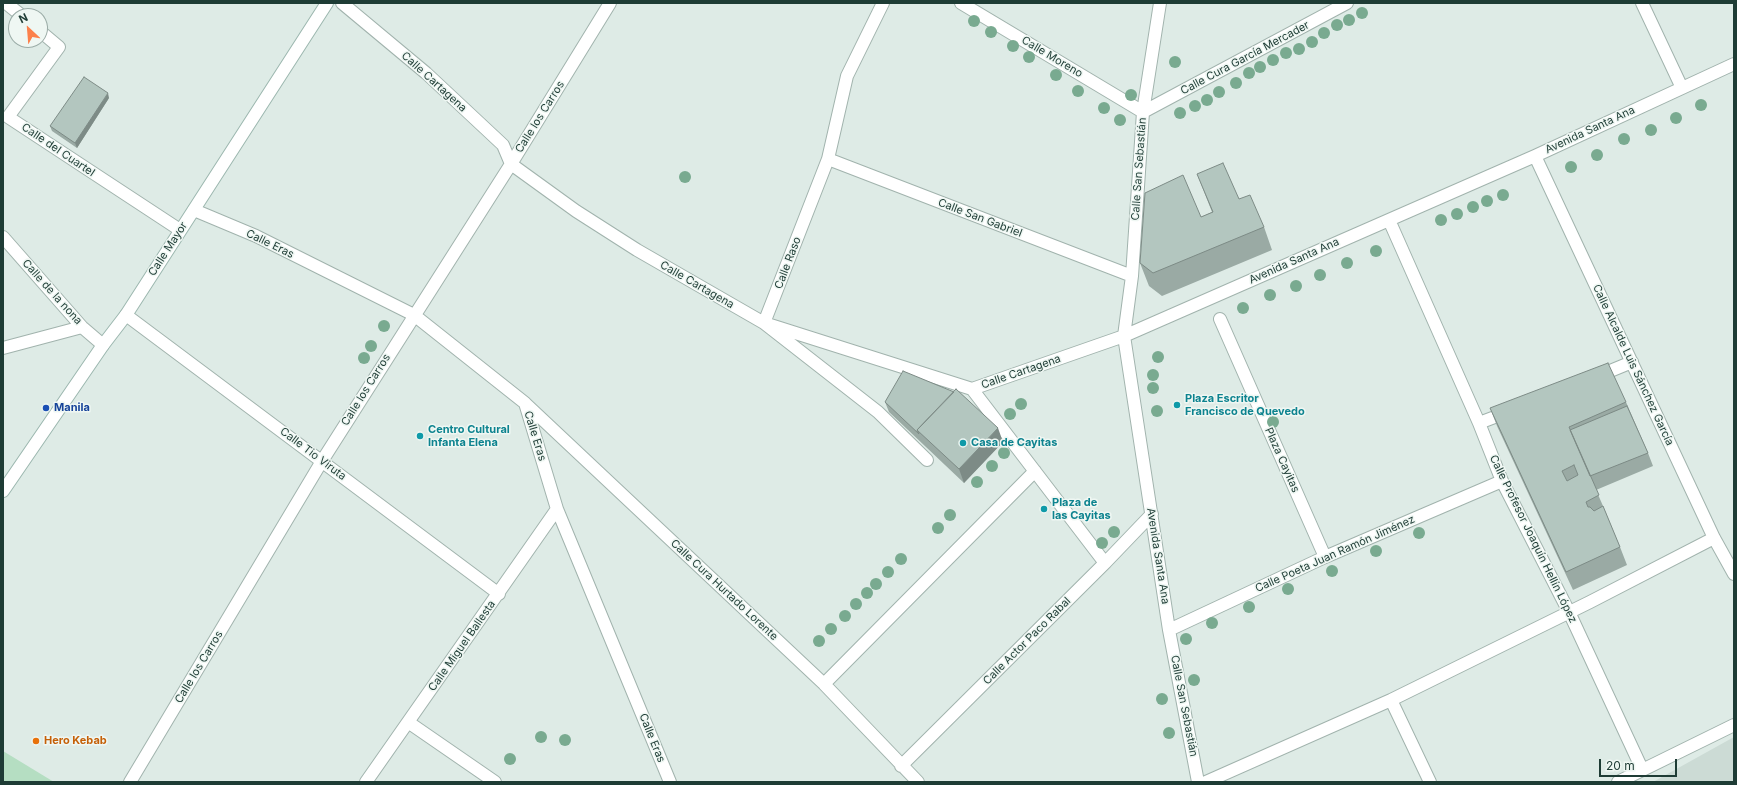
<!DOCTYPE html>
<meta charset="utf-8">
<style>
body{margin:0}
#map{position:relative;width:1737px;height:785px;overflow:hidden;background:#deebe6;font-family:Inter,sans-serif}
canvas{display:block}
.frame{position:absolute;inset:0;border:4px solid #1e3c35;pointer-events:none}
.north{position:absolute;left:8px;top:8px;width:40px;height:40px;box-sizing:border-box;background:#eff7f3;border:1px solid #9baca7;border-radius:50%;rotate:334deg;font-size:11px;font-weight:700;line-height:16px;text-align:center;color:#1e3c35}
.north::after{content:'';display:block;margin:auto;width:14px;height:18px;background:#fc804b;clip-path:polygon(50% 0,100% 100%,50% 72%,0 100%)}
.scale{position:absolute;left:1599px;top:759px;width:78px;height:18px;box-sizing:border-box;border:2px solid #1e3c35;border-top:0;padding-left:5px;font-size:12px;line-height:14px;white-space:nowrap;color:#1e3c35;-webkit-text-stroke:3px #eff7f3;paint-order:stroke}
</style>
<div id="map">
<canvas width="1737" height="785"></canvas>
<div class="frame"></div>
<div class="north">N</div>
<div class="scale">20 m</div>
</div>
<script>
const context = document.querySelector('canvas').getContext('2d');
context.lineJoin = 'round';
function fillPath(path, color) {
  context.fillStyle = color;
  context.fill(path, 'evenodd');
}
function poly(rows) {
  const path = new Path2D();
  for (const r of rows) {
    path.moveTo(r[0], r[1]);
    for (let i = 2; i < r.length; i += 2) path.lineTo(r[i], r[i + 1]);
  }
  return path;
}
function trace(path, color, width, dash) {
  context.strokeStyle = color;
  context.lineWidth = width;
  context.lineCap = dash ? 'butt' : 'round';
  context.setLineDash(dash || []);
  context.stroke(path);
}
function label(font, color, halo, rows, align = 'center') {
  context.font = font + ' Inter,sans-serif';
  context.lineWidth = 3;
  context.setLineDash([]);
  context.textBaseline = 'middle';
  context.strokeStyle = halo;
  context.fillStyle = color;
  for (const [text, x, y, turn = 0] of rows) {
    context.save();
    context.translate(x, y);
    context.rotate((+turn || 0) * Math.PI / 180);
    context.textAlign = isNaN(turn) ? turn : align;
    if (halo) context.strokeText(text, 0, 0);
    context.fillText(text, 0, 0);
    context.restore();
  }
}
const built = poly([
 [1734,737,1734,782,1653,782]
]);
const green = poly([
 [3,751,54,782,3,782]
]);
const street = poly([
 [6,3,22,16],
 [342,3,426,73,503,145,511,164,576,211,637,250,764,323,972,389,1124,336,1535,156,1734,64],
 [883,3,847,76,828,159,764,323,878,412,927,460],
 [961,3,1143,112],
 [1160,3,1143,112,1132,276,1124,336,1169,630,1198,782],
 [1642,3,1682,88],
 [40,31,59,47,8,117,180,230],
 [1143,112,1347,3],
 [1535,156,1714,538,1734,574],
 [828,159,1132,276],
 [194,210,256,236,414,315,525,403,557,509,670,782],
 [1389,220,1479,423,1502,481,1569,612,1642,769],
 [3,237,82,327,103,345],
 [126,315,499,594],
 [1220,319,1325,557],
 [3,348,82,327],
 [1598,376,1632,362],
 [972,389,1105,563],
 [526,404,824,684,918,782],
 [1479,423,1508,412],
 [1169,630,1325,557,1502,481],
 [824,684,1035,471],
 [1391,700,1430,782],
 [408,722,495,782],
 [901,766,1105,563,1152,514],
 [130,782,322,461,511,164,610,3],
 [366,782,557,509],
 [1206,782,1391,700,1590,602,1714,538],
 [1618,782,1734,725]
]);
const secondary = poly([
 [3,491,103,345,126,315,327,3]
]);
const trees = [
 [1362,13],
 [1349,20],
 [974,21],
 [1337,25],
 [991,32],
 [1324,33],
 [1312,42],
 [1013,46],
 [1299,49],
 [1286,53],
 [1029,57],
 [1273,60],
 [1175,62],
 [1260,67],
 [1249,73],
 [1056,75],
 [1236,83],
 [1078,91],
 [1219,92],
 [1131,95],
 [1207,100],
 [1701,105],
 [1195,106],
 [1104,108],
 [1180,113],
 [1676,118],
 [1120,120],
 [1651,130],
 [1624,139],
 [1597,155],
 [1571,167],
 [685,177],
 [1503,195],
 [1487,201],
 [1473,207],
 [1457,214],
 [1441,220],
 [1376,251],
 [1347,263],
 [1320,275],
 [1296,286],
 [1270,295],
 [1243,308],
 [384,326],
 [371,346],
 [1158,357],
 [364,358],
 [1153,375],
 [1153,388],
 [1021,404],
 [1157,411],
 [1010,414],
 [1273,422],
 [1004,453],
 [992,466],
 [977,482],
 [950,515],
 [938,528],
 [1114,532],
 [1419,533],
 [1102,543],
 [1376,551],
 [901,559],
 [1332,571],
 [888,572],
 [876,584],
 [1288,589],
 [867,593],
 [856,604],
 [1249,607],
 [845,616],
 [1212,623],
 [831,629],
 [1186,639],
 [819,641],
 [1194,680],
 [1162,699],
 [1169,733],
 [541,737],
 [565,740],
 [510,759]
];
const wall = poly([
 [109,98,77,148,52,131,50,126],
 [1197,174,1239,199,1264,227,1272,250,1162,296,1149,286,1140,263,1201,217,1212,212],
 [885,402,1003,442,964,483,889,412],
 [1626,402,1648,453,1653,466,1596,490,1603,506,1620,547,1627,565,1573,590,1497,426,1490,408]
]);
const shadedWall = poly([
 [108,93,109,98,77,148,75,143],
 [998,428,1003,442,964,483,959,469]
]);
const building = poly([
 [84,77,108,93,75,143,50,126,84,77],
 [1223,163,1239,199,1250,195,1264,227,1153,273,1140,263,1145,193,1183,175,1201,217,1213,212,1197,174,1223,163],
 [1608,363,1626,402,1569,427,1599,495,1586,502,1588,507,1590,507,1594,511,1603,506,1620,547,1566,572,1490,408,1608,363],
 [1574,465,1578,475,1567,481,1562,471,1574,465],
 [903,371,954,392,917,430,919,434,885,402,903,371],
 [956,389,998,428,959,469,917,430,956,389],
 [1627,406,1648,453,1590,476,1570,430,1627,406]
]);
const markers = [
 [1177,405,4,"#0f9aa8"],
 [46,408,4,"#1a4fb4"],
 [420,436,4,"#0f9aa8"],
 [963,443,4,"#0f9aa8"],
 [1044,509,4,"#0f9aa8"],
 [36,741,4,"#e8710a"]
];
const streetNames = [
 ["Calle Moreno",1052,57,31],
 ["Calle Cura García Mercader",1245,58,-28],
 ["Calle Cartagena",434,82,42],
 ["Calle los Carros",540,117,-58],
 ["Avenida Santa Ana",1590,130,-25],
 ["Calle del Cuartel",58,150,34],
 ["Calle San Sebastián",1139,169,-86],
 ["Calle San Gabriel",980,218,21],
 ["Calle Eras",270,244,26],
 ["Calle Mayor",168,249,-57],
 ["Avenida Santa Ana",1294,261,-24],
 ["Calle Raso",788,263,-69],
 ["Calle Cartagena",697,285,30],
 ["Calle de la nona",52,292,48],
 ["Calle Alcalde Luis Sánchez García",1633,365,65],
 ["Calle Cartagena",1021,372,-19],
 ["Calle los Carros",366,390,-58],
 ["Calle Eras",535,436,73],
 ["Calle Tio Viruta",313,454,37],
 ["Plaza Cayitas",1282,460,66],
 ["Calle Profesor Joaquín Hellín López",1533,539,64],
 ["Calle Poeta Juan Ramón Jiménez",1335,554,-24],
 ["Avenida Santa Ana",1158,556,81],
 ["Calle Cura Hurtado Lorente",724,590,43],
 ["Calle Actor Paco Rabal",1027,641,-45],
 ["Calle Miguel Ballesta",462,646,-55],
 ["Calle los Carros",199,667,-59],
 ["Calle San Sebastián",1184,706,79],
 ["Calle Eras",652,738,68]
];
const cultureNames = [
 ["Plaza Escritor",1185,399],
 ["Francisco de Quevedo",1185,412],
 ["Centro Cultural",428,430],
 ["Infanta Elena",428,443],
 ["Casa de Cayitas",971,443],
 ["Plaza de",1052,503],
 ["las Cayitas",1052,516]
];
const transitNames = [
 ["Manila",54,408]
];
const foodNames = [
 ["Hero Kebab",44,741]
];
fillPath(built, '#ccdbd5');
fillPath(green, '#b5dec2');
trace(street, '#a1b3ad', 14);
trace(secondary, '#9cb7af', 14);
trace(street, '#fff', 12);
trace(secondary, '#fff', 12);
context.fillStyle = '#79aa90';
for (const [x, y] of trees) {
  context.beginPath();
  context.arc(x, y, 6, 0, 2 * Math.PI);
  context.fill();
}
fillPath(wall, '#9aaaa4');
fillPath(shadedWall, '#7d8b86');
fillPath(building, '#b3c6bf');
trace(building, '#7d8b86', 1);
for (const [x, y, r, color] of markers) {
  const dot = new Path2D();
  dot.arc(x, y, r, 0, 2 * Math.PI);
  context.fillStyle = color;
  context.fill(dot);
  trace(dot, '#eff7f3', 1.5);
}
label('11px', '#1e3c35', '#eff7f3', streetNames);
label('bold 11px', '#0d838f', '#eff7f3', cultureNames, 'left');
label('bold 11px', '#164399', '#eff7f3', transitNames, 'left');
label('bold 11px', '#c56008', '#eff7f3', foodNames, 'left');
</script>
